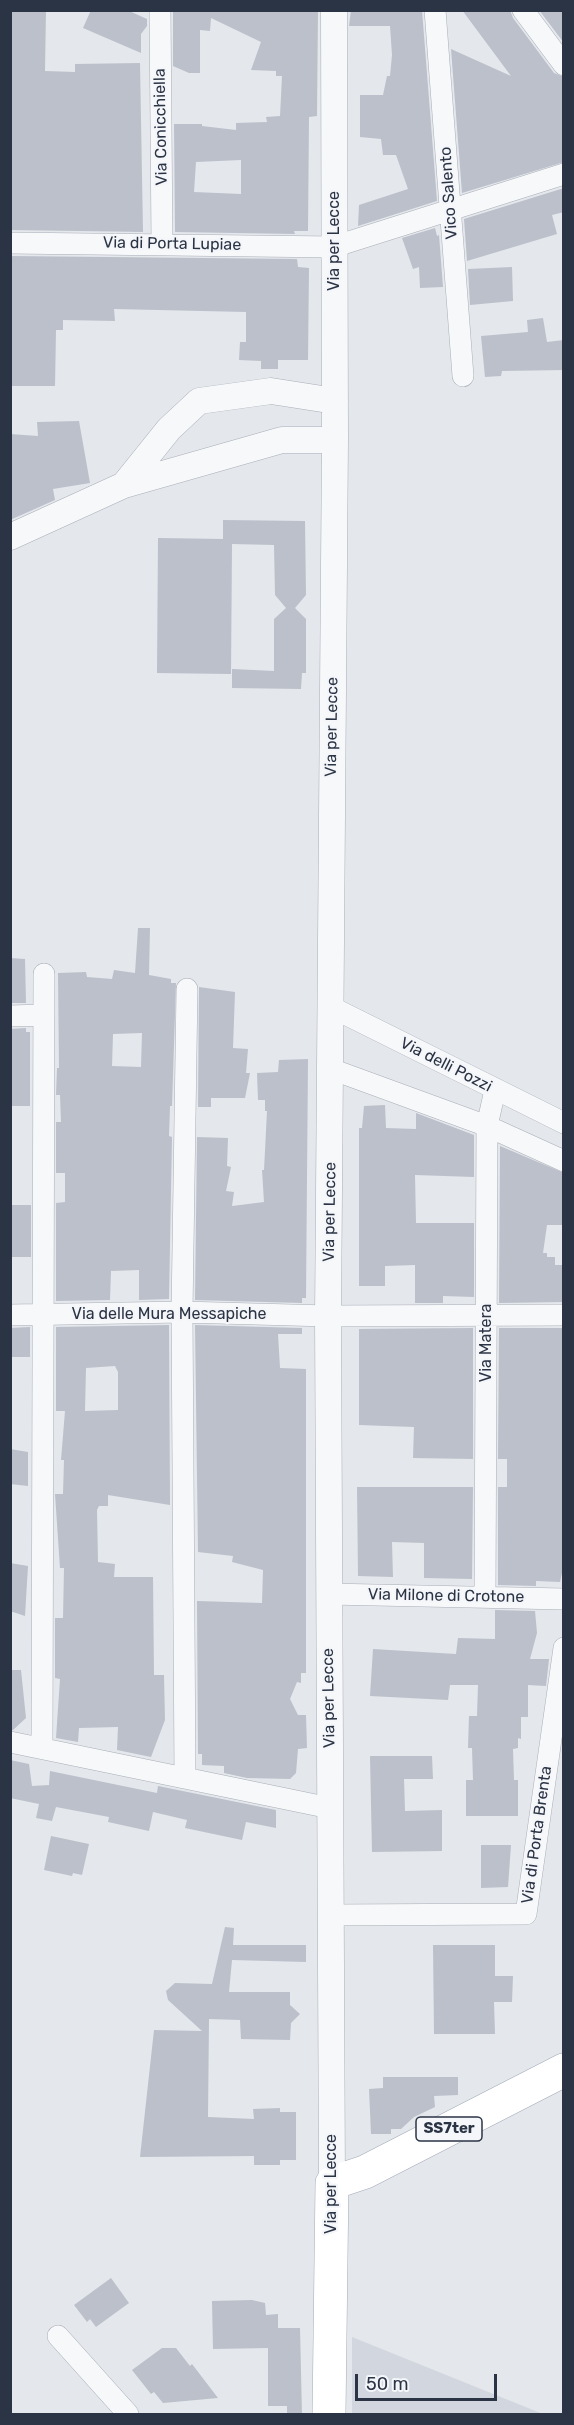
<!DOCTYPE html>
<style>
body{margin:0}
#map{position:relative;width:574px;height:2425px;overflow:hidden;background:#e4e7ec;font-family:Rubik,sans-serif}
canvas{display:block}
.frame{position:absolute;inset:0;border:12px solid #2b3445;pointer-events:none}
.scale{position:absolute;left:355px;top:2374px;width:142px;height:27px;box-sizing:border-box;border:3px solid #2b3445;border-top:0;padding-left:8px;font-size:18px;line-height:21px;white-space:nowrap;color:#2b3445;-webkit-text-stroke:4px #f4f6f9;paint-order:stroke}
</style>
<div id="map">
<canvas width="574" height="2425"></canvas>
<div class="frame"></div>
<div class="scale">50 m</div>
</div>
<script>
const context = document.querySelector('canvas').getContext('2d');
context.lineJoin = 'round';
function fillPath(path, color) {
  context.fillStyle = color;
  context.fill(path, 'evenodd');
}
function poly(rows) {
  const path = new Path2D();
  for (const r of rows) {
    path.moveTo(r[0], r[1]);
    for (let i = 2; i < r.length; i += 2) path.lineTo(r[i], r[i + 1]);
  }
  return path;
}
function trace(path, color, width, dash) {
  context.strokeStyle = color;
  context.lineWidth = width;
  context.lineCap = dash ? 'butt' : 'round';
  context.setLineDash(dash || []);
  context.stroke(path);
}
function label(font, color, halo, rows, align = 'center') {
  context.font = font + ' Rubik,sans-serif';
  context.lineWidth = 4.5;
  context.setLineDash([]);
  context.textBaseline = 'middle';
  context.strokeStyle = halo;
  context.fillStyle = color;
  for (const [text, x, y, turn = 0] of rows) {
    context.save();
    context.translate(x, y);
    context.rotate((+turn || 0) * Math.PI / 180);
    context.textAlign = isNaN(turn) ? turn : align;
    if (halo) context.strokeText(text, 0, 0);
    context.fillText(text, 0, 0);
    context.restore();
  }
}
const built = poly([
 [352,2337,543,2414,352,2414]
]);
const building = poly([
 [10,10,46,10,45,71,75,72,75,64,140,63,143,232,149,232,10,230],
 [91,10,127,10,147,19,147,26,141,34,141,53,83,28],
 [173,10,318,10,317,116,309,117,308,231,294,231,295,234,175,232,174,124,202,124,202,126,236,130,236,123,267,122,266,117,280,116,282,76,276,76,276,71,251,70,261,42,211,18,210,31,200,30,200,73,189,73,173,66],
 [241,160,241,194,194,192,196,162],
 [351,10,422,10,437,201,358,226,359,205,408,189,396,155,383,155,381,139,360,137,360,95,383,95,387,76,390,76,392,55,390,26,349,26],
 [462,10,510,10,513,18,554,73,564,77,564,162,462,193,451,49,511,76],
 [539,10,564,10,564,43],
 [564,188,564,212,552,215,557,234,467,261,464,219],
 [435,228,437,236,439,235,443,287,420,288,419,267,413,269,402,238],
 [10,256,297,259,298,267,309,268,308,360,278,360,278,369,261,369,261,361,239,360,240,342,246,342,246,312,114,309,115,321,63,320,63,330,56,330,55,386,10,386],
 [512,267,513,301,470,305,468,269],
 [543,318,547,342,564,340,564,370,502,371,501,376,485,377,481,336,528,332,527,320],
 [79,421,90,483,53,489,55,500,10,520,10,434,38,436,37,422],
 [223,520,305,521,306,595,295,608,306,619,306,673,302,673,301,689,232,688,232,669,274,671,274,619,286,608,275,595,274,545,232,544,231,674,157,673,158,538,223,539],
 [138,928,150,928,149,975,171,979,171,983,176,983,172,1106,170,1106,169,1136,172,1137,169,1299,139,1300,139,1270,111,1271,110,1300,56,1301,56,1203,65,1202,65,1173,56,1173,56,1122,61,1122,60,1095,56,1095,57,1068,59,1068,58,973,86,972,87,977,112,979,114,970,135,973],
 [142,1033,141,1067,112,1066,113,1034],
 [10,958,25,959,26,1003,10,1003],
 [199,987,235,992,233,1048,248,1049,246,1073,250,1073,245,1098,211,1098,211,1107,198,1107],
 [26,1028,26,1032,30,1032,30,1106,10,1106,10,1029],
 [308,1059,306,1298,302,1298,302,1303,195,1300,197,1137,228,1138,227,1166,231,1167,226,1191,234,1192,232,1206,264,1202,262,1170,264,1170,267,1111,265,1111,265,1100,258,1100,257,1073,278,1072,279,1060],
 [385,1105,386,1128,416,1129,416,1113,474,1135,474,1177,415,1175,416,1223,474,1223,474,1297,443,1296,443,1303,415,1303,415,1265,385,1266,385,1286,359,1286,359,1128,362,1128,364,1106],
 [500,1146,564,1173,564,1225,547,1225,543,1253,547,1253,547,1257,555,1257,555,1265,564,1265,564,1302,499,1303],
 [10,1205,31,1205,31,1257,10,1257],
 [169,1325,170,1505,108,1495,108,1506,99,1506,97,1510,98,1562,115,1564,114,1577,153,1577,154,1675,164,1675,165,1720,151,1757,117,1750,118,1727,79,1728,78,1742,56,1738,60,1679,55,1678,55,1618,63,1618,64,1568,60,1568,55,1494,63,1494,64,1460,61,1460,65,1411,56,1411,56,1327],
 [115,1366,118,1372,118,1410,85,1411,86,1368],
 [195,1325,302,1328,302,1334,278,1334,280,1368,306,1369,306,1673,301,1673,301,1683,297,1682,290,1699,298,1715,306,1715,307,1748,298,1749,296,1773,290,1779,247,1778,224,1773,224,1766,202,1765,202,1754,198,1754,197,1601,262,1603,263,1570,232,1562,233,1556,198,1552],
 [30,1327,30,1357,10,1357,10,1328],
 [473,1328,473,1459,413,1458,414,1427,359,1425,359,1329],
 [499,1328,564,1328,564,1564,560,1582,536,1581,536,1586,498,1585,498,1487,507,1487,507,1459,498,1459],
 [10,1449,28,1452,28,1486,10,1484],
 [357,1487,473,1487,472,1579,424,1578,424,1543,392,1542,393,1577,358,1576],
 [10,1563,28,1566,25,1616,10,1611],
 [495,1610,535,1611,537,1633,530,1659,549,1659,546,1686,528,1685,528,1717,521,1717,521,1739,518,1738,518,1748,513,1749,514,1780,518,1780,518,1816,466,1816,466,1780,473,1780,472,1748,468,1748,469,1716,477,1716,478,1685,450,1685,448,1700,370,1696,373,1649,456,1654,458,1638,495,1639],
 [10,1670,21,1670,26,1718,13,1730,10,1730],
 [370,1756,432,1756,433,1779,404,1779,405,1811,442,1810,442,1851,372,1852],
 [10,1760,29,1764,32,1786,49,1785,50,1771,157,1793,158,1786,276,1810,276,1828,246,1822,242,1840,185,1828,187,1820,153,1812,149,1831,108,1822,109,1817,56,1807,52,1821,36,1818,39,1804,10,1798],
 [51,1836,89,1844,82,1875,73,1873,72,1876,44,1870],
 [481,1845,511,1845,508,1887,481,1888],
 [225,1927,234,1928,233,1945,306,1945,306,1962,232,1960,229,1992,290,1992,290,2005,300,2014,291,2023,290,2040,241,2039,240,2020,209,2019,208,2117,254,2119,253,2109,280,2108,280,2112,296,2112,296,2160,280,2160,280,2165,254,2165,254,2156,140,2157,154,2030,202,2031,168,2000,166,1991,175,1983,212,1984],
 [433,1945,495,1945,495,1976,513,1976,512,2002,494,2002,495,2034,434,2034],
 [383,2077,458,2077,458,2095,434,2096,435,2107,414,2117,401,2129,391,2129,391,2134,371,2134,369,2089,383,2088],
 [111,2278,129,2303,96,2327,90,2319,87,2322,74,2305],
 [252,2300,265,2303,266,2315,278,2314,278,2328,300,2328,302,2415,287,2415,287,2406,268,2406,268,2348,213,2349,212,2301],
 [162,2348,176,2348,190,2366,192,2364,218,2398,163,2403,154,2392,151,2394,132,2370]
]);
const minor = poly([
 [160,10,162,243],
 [435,10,463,376],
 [523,10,564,65],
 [10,243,333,247,564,174],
 [329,1006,564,1123],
 [10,1016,43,1015],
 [331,1069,487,1126,564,1161],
 [10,1315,182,1312,328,1316,564,1315],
 [328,1594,564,1599],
 [485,1596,487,1126,495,1090],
 [10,1742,330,1808],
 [42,1748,44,974],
 [185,1777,182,1312,187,989],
 [330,1915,526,1914,564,1648],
 [58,2336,128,2414]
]);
const tertiary = poly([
 [124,485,169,429,199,401,271,391,335,401],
 [10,537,124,485,282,440,335,440],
 [332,2183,328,1316,335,440,334,10]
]);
const primary = poly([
 [329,2414,332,2183,365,2172,564,2070]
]);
const shields = [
 [449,2129,66]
];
const shieldNames = [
 ["SS7ter",449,2129]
];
const streetNames = [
 ["Via Conicchiella",161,127,-91],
 ["Vico Salento",449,193,-94],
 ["Via per Lecce",334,241,-90],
 ["Via di Porta Lupiae",172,244,1],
 ["Via per Lecce",332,727,-89],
 ["Via delli Pozzi",446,1065,27],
 ["Via per Lecce",330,1212,-89],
 ["Via delle Mura Messapiche",169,1314],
 ["Via Matera",486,1343,-90],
 ["Via Milone di Crotone",446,1596,1],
 ["Via per Lecce",329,1698,-91],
 ["Via di Porta Brenta",537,1835,-82],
 ["Via per Lecce",331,2184,-90]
];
fillPath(built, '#d2d6de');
fillPath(building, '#bbc0ca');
trace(minor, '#a9aeb7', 22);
trace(tertiary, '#a9aeb7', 27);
trace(primary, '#a3abb8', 34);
trace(minor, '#f7f8fa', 21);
trace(tertiary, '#f7f8fa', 26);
trace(primary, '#fff', 33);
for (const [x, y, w] of shields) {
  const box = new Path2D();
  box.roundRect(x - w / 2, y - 12, w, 24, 4.5);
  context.fillStyle = '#f4f6f9';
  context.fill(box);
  trace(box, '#2b3445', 1.5);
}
label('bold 15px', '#2b3445', null, shieldNames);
label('16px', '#2b3445', '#f4f6f9', streetNames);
</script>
